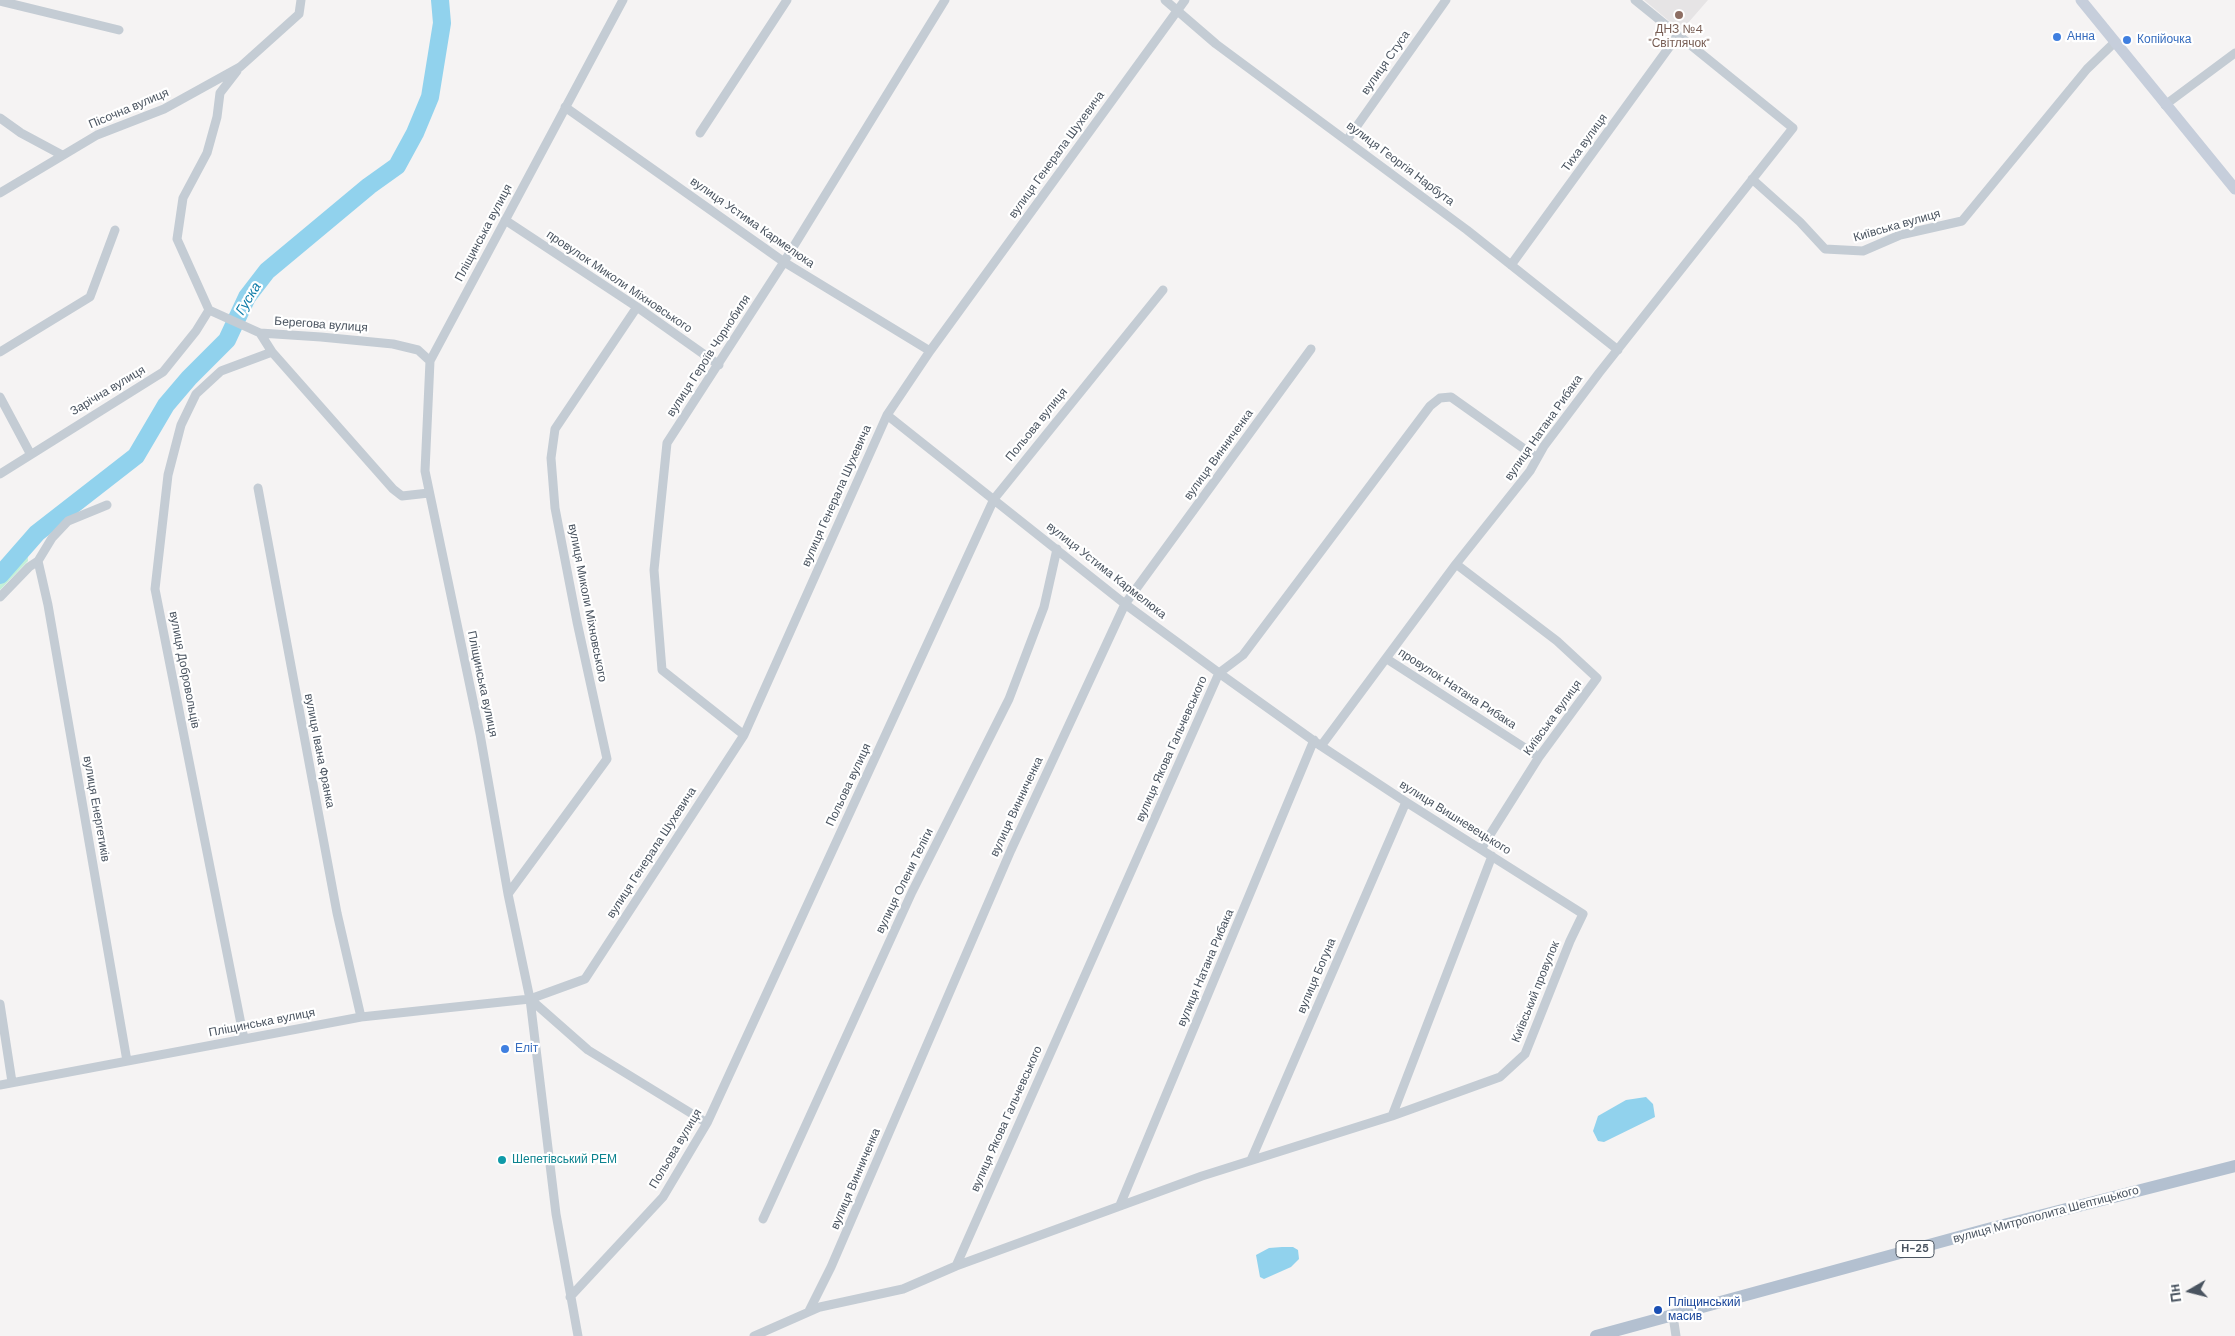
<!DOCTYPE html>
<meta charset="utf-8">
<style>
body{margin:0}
#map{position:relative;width:2235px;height:1336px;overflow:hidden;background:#f5f3f3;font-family:"DM Sans",sans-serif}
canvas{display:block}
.north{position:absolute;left:2165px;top:1266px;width:50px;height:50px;-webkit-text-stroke:4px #fff;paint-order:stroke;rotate:262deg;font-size:14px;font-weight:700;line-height:20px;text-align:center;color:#4a5460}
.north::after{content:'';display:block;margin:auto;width:18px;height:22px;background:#4a5460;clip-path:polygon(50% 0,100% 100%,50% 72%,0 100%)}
</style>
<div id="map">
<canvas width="2235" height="1336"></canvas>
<div class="north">Пн</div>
</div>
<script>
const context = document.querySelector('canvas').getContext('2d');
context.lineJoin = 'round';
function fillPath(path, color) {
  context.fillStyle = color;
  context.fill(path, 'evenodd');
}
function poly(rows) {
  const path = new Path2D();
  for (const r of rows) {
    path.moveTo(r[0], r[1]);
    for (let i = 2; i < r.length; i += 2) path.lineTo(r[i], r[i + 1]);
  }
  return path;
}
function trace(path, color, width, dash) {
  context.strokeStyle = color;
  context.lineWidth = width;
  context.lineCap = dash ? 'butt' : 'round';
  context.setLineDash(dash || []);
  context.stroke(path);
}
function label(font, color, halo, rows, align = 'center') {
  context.font = font + ' "DM Sans",sans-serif';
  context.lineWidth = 4.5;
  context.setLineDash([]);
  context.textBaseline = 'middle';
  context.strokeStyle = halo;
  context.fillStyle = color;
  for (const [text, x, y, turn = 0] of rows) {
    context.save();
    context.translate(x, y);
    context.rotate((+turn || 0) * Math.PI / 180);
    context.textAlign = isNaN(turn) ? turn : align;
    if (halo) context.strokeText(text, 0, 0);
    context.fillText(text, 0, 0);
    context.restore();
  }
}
const education = poly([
 [1644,0,1708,0,1681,31]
]);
const green = poly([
 [26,536,28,561,0,590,0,564]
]);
const water = poly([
 [1646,1097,1653,1104,1655,1117,1604,1142,1598,1141,1593,1131,1598,1116,1626,1100],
 [1282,1247,1293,1247,1298,1250,1299,1259,1291,1267,1264,1279,1260,1277,1256,1255,1269,1248]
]);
const river = poly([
 [0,575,37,533,136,456,166,405,189,378,227,340,247,297,267,271,369,186,397,166,415,133,430,97,442,23,440,0]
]);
const minor = poly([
 [1165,0,1216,44,1467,230,1618,350],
 [0,1,119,30],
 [2165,105,2235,53],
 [565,107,784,262,930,351],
 [0,118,21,133,62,155],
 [700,133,787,0],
 [1347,140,1446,0],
 [1752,179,1800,222,1825,249,1863,251,1900,235,1962,221,2087,69,2114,43],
 [0,193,97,135,164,109,240,67,299,14,301,0],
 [505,220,637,307,719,365],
 [1511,265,1678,35],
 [209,310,177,239,183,198,207,153,217,117,220,93,237,71],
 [209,310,260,333,321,337,393,344,418,350,430,361],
 [260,333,272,352,393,489,402,496,429,493],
 [0,352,90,297,115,230],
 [0,397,30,453],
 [0,474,163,372,196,331,209,310],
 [258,488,337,913,361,1017],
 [38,561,48,605,127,1061],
 [1456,564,1557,641,1597,678,1539,757,1481,849],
 [0,597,29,567,38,561,52,538,68,521,107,505],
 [1387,659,1539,757],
 [744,735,662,670,654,570,667,443,784,262,945,0],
 [1321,746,1456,564,1530,471,1544,446,1599,373,1793,128,1635,0],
 [508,894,607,759,577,622,555,508,551,458,555,429,637,307],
 [530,999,588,1050,707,1123],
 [0,1004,12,1082],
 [244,1039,155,589,168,475,181,425,196,394,221,371,272,352],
 [0,1085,361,1017,530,999,585,979,744,735,887,415,930,351,1185,0],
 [1392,1116,1492,856],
 [1251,1160,1406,802],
 [1120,1205,1314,740],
 [763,1219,912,892,1009,699,1044,607,1057,549],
 [956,1266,1219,673,1243,655,1430,406,1440,398,1451,397,1537,458],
 [570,1297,663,1197,707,1123,994,499,1163,290],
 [809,1311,831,1267,1011,850,1125,604,1311,349],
 [1673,1316,1676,1336],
 [578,1336,556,1214,530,999,508,894,480,734,425,471,430,361,623,0],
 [754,1336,820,1307,903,1289,956,1266,1202,1176,1392,1116,1500,1077,1525,1054,1570,941,1583,914,1406,802,1321,746,1219,673,1125,604,887,415]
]);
const secondary = poly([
 [2081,0,2235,189]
]);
const primary = poly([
 [1596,1336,1984,1230,2235,1166]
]);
const markers = [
 [1679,15,5,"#8d6e63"],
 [2057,37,5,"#3f7fe0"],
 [2127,40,5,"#3f7fe0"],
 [505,1049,5,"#3f7fe0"],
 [502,1160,5,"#0f9aa8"],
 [1658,1310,5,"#1a4fb4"]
];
const shields = [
 [1915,1249,38]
];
const shieldNames = [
 ["Н-25",1915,1249]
];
const educationNames = [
 ["ДНЗ №4",1679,30],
 ["\"Світлячок\"",1679,44]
];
const shopNames = [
 ["Анна",2067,37],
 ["Копійочка",2137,40],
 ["Еліт",515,1049]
];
const streetNames = [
 ["вулиця Стуса",1386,63,-55],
 ["Пісочна вулиця",129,109,-23],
 ["Тиха вулиця",1585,143,-54],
 ["вулиця Генерала Шухевича",1057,155,-54],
 ["вулиця Георгія Нарбута",1400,164,37],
 ["вулиця Устима Кармелюка",752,223,35],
 ["Київська вулиця",1897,226,-16],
 ["Пліщинська вулиця",484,233,-62],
 ["провулок Миколи Міхновського",619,282,34],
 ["Берегова вулиця",321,325,4],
 ["вулиця Героїв Чорнобиля",709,356,-57],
 ["Зарічна вулиця",108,391,-31],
 ["Польова вулиця",1037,425,-51],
 ["вулиця Натана Рибака",1544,428,-55],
 ["вулиця Винниченка",1219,455,-54],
 ["вулиця Генерала Шухевича",837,496,-66],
 ["вулиця Устима Кармелюка",1106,571,38],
 ["вулиця Миколи Міхновського",587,603,79],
 ["вулиця Добровольців",184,670,79],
 ["Пліщинська вулиця",482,684,78],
 ["провулок Натана Рибака",1457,689,33],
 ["Київська вулиця",1553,718,-54],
 ["вулиця Якова Гальчевського",1172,749,-66],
 ["вулиця Івана Франка",319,751,79],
 ["Польова вулиця",849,785,-65],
 ["вулиця Винниченка",1017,807,-65],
 ["вулиця Енергетиків",96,809,80],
 ["вулиця Вишневецького",1455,818,32],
 ["вулиця Генерала Шухевича",652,853,-57],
 ["вулиця Олени Теліги",905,881,-64],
 ["вулиця Натана Рибака",1206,968,-67],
 ["вулиця Богуна",1317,976,-67],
 ["Київський провулок",1536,992,-68],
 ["Пліщинська вулиця",262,1023,-11],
 ["вулиця Якова Гальчевського",1007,1119,-66],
 ["Польова вулиця",676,1149,-59],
 ["вулиця Винниченка",856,1179,-67],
 ["вулиця Митрополита Шептицького",2046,1215,-15]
];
const cultureNames = [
 ["Шепетівський РЕМ",512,1160]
];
const transitNames = [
 ["Пліщинський",1668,1303],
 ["масив",1668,1317]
];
const waterNames = [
 ["Гуска",249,299,-59]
];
fillPath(education, '#e6e4e5');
fillPath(green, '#c3f0d8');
fillPath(water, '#91d2ed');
trace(river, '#91d2ed', 18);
trace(minor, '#c4ccd4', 9);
trace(secondary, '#c6cedb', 11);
trace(primary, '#b3c0d0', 12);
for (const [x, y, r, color] of markers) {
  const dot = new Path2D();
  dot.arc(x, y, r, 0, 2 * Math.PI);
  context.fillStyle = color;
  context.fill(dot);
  trace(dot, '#fff', 2);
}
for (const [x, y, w] of shields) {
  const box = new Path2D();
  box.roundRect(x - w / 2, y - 8.5, w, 17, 4);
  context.fillStyle = '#fff';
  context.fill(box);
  trace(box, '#4a5460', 1);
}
label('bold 11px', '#4a5460', null, shieldNames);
label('12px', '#785e54', '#fff', educationNames);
label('12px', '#366cbe', '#fff', shopNames, 'left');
label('12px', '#4a5460', '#fff', streetNames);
label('12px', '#0d838f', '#fff', cultureNames, 'left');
label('12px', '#164399', '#fff', transitNames, 'left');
label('italic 14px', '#0d7ba8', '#fff', waterNames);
</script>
